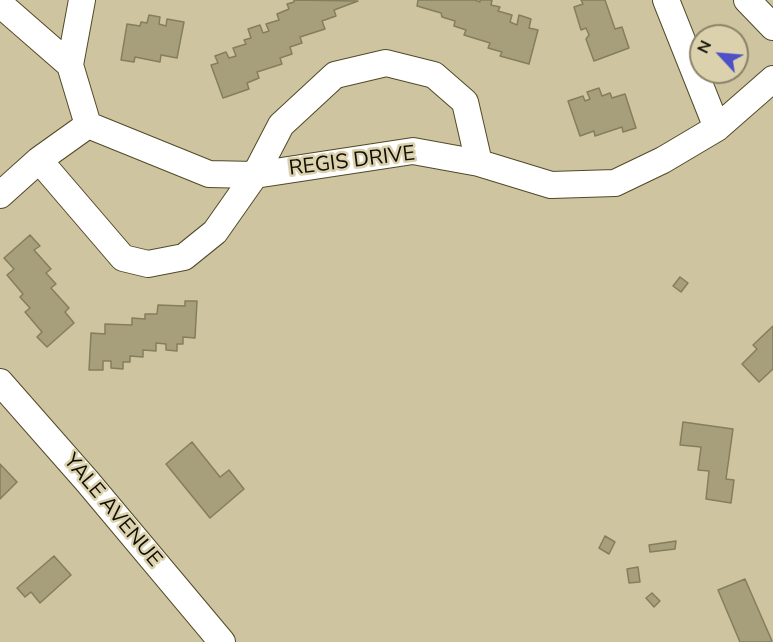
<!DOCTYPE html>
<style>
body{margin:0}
#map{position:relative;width:773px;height:642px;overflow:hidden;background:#cec5a0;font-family:"Nunito Sans",sans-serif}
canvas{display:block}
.north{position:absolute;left:689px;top:24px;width:60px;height:60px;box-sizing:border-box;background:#dbd2ad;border:2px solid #8a8369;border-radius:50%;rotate:296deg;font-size:16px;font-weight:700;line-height:24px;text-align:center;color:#110d02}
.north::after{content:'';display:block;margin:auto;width:21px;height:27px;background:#4d50c6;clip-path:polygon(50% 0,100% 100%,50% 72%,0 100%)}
</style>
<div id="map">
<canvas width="773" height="642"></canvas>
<div class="north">N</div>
</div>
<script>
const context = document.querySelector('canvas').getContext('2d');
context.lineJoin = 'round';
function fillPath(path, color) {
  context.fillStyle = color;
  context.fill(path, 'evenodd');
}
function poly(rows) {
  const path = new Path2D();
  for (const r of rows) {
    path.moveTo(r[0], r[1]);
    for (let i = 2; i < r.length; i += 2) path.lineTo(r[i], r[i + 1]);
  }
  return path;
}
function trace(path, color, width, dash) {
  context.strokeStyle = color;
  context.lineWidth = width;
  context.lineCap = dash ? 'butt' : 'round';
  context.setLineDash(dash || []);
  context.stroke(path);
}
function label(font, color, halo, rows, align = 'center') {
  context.font = font + ' "Nunito Sans",sans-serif';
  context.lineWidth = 5;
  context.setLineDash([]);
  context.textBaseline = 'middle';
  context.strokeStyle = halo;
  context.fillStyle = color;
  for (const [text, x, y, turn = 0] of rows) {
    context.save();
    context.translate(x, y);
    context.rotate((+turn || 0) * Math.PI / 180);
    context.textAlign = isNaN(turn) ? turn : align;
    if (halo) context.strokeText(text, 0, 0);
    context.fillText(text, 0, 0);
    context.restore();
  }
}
const building = poly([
 [294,0,358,1,334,10,336,16,322,21,325,29,300,37,302,43,290,47,292,54,280,58,282,64,257,72,259,78,247,83,249,89,223,98,211,65,218,63,215,56,226,52,229,58,236,56,233,48,246,44,244,40,251,38,248,29,260,25,263,33,269,31,266,24,279,20,277,14,289,9,287,4,294,2,294,0],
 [418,0,475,0,480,2,480,0,492,0,491,5,500,7,498,11,512,15,510,22,517,25,519,15,531,19,529,28,538,30,529,64,500,56,502,52,488,48,490,43,464,35,466,30,454,26,455,21,442,17,441,13,417,6,418,0],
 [581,0,605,0,615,29,622,27,629,48,594,61,586,39,589,35,586,28,581,30,574,7,583,4,581,0],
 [149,15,160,17,159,24,166,26,167,19,184,22,177,58,161,55,160,62,135,57,134,62,121,60,127,24,140,26,141,22,147,23,149,15],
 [599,88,602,96,610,93,612,98,625,94,636,128,623,132,622,127,595,136,594,131,580,136,568,101,583,96,585,101,590,99,587,92,599,88],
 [30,235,40,246,34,250,51,269,46,273,56,284,51,288,69,308,65,312,74,323,47,347,37,337,42,332,25,312,30,308,20,297,23,294,7,275,14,269,4,258,30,235],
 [680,277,688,283,681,292,673,286,680,277],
 [185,301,197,301,195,338,183,337,183,344,177,344,177,351,166,350,166,344,156,343,156,351,143,350,143,357,130,356,130,362,123,362,123,369,111,368,111,361,103,361,103,370,89,370,91,333,105,334,105,324,132,325,132,318,145,319,145,314,157,314,158,305,185,306,185,301],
 [773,326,773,369,759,382,742,364,757,349,753,345,773,326],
 [683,422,733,429,726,479,734,480,731,503,706,499,709,471,698,470,701,447,680,445,683,422],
 [192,442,220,477,229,470,244,489,210,518,166,464,192,442],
 [0,464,17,482,0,499,0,464],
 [605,536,615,542,609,554,599,548,605,536],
 [676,541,675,549,650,552,649,545,676,541],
 [54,556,71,575,40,603,31,592,25,597,17,588,54,556],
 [638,567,640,582,629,583,627,569,638,567],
 [745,579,772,641,770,642,740,642,718,590,745,579],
 [652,593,660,601,654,607,646,598,652,593]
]);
const minor = poly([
 [82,0,70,65,88,125],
 [666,0,717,128],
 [747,0,773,27],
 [0,4,70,65],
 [39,160,123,258,148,264,184,257,215,232,255,175,281,125,335,75,386,63,434,75,465,102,479,163],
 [0,195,39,160,88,125,209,174,255,175,413,151,479,163,551,185,615,183,663,160,717,128,773,79],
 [0,382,87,481,222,642]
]);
const streetNames = [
 ["REGIS DRIVE",352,162,-7],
 ["YALE AVENUE",112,511,50]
];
fillPath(building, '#a79f7b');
trace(building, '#867d5b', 1.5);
trace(minor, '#514928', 28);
trace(minor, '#fff', 26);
label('21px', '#110d02', '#dbd2ad', streetNames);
</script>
